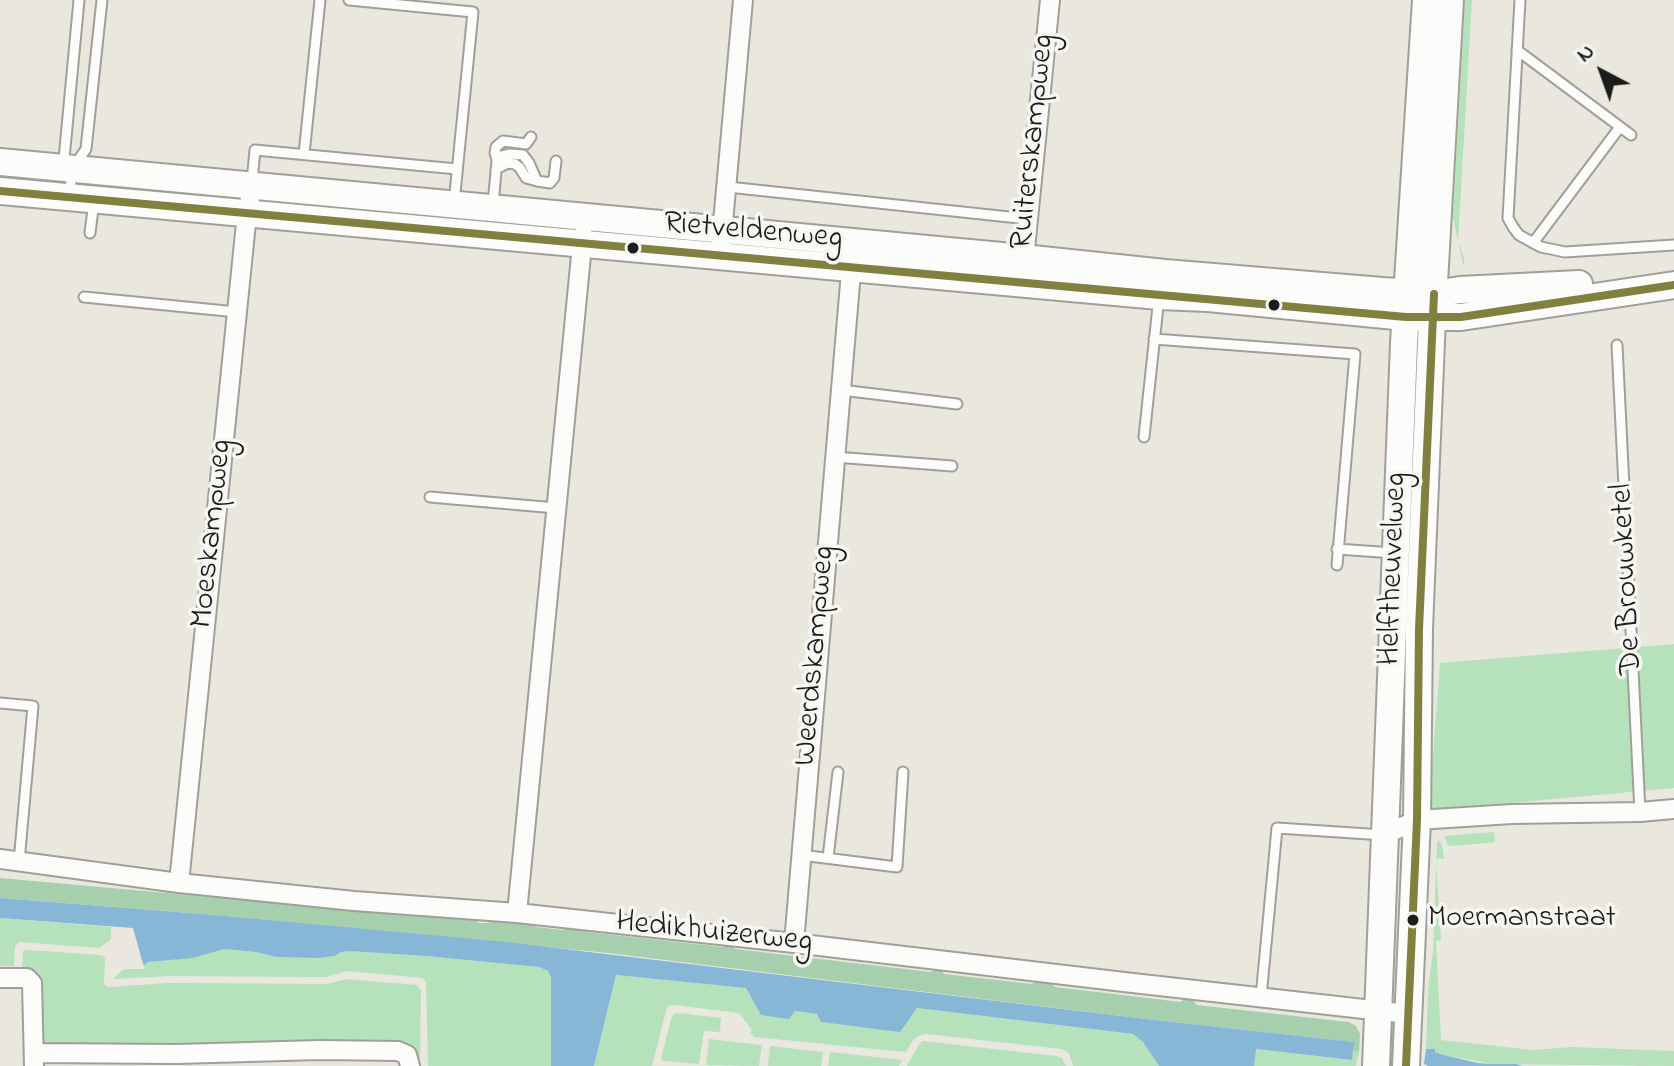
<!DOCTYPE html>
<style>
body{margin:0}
#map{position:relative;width:1674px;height:1066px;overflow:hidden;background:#eae8de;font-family:"Indie Flower",sans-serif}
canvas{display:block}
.north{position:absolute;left:1562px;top:32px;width:80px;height:80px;-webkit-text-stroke:6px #f6f6f2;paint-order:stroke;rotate:319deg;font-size:22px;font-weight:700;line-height:32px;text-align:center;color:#1c1c1c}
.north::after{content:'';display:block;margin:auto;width:28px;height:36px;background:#1c1c1c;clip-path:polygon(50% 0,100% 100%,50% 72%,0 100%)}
</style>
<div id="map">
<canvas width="1674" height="1066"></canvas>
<div class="north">N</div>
</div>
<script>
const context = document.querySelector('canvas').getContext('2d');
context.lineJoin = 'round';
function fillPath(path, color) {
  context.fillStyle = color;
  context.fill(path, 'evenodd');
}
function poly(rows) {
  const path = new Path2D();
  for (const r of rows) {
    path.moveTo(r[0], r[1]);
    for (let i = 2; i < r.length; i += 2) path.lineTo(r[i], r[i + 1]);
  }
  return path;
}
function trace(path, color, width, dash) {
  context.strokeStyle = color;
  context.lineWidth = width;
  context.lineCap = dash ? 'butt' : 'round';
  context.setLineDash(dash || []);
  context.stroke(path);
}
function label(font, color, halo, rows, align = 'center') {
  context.font = font + ' "Indie Flower",sans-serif';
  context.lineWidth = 7;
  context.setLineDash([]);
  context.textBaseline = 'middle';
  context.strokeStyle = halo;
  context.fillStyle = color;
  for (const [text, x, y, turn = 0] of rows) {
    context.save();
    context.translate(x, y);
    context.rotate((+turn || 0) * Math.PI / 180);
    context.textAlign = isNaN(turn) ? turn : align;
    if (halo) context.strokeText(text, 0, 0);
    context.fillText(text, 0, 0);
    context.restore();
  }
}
const green = poly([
 [1465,0,1472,0,1458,241,1464,258,1464,265,1463,265,1453,217],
 [1674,644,1674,788,1444,809,1429,808,1440,663],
 [1494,832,1495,842,1487,843,1448,846,1444,836],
 [1439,840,1442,845,1444,859,1436,859,1441,940,1436,941,1441,1040,1533,1050,1572,1047,1674,1051,1674,1066,1492,1064,1440,1054,1435,1052,1434,1050,1426,1049,1428,990,1433,952,1437,842],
 [0,918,111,927,111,939,99,948,19,942,15,947,14,966,0,966],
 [225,949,256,952,276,957,318,958,335,956,341,952,349,951,426,956,539,967,548,971,551,978,551,1066,428,1066,426,983,423,978,347,971,326,977,170,976,113,979,124,969,145,969,143,964,145,965,148,962,203,955],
 [27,950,102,955,105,958,104,984,108,987,170,983,327,984,347,979,417,985,421,990,420,1059,45,1046,41,1042,22,974,23,953,24,951],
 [616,975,747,988,795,1011,817,1014,821,1022,900,1031,916,1008,1133,1034,1143,1042,1159,1066,1073,1066,1070,1056,1068,1052,1062,1049,927,1034,920,1035,913,1040,906,1052,754,1037,750,1032,752,1030,739,1013,674,1005,668,1006,666,1011,652,1066,594,1066],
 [679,1013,721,1018,720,1032,704,1031,699,1064,663,1061,661,1059,671,1019,674,1014],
 [709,1039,762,1045,759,1066,706,1065],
 [923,1041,1056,1056,1062,1058,1066,1066,907,1066,920,1043],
 [770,1046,823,1052,821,1066,768,1066],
 [1255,1049,1352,1060,1353,1051,1359,1052,1356,1066,1254,1066],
 [830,1052,902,1060,899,1066,828,1066]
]);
const forest = poly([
 [0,878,289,904,298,896,307,897,315,907,467,920,463,913,470,912,479,923,489,923,484,916,527,920,536,927,563,930,572,922,580,922,587,932,723,947,719,940,727,939,735,949,931,972,936,968,939,968,944,974,1032,984,1037,980,1050,981,1055,987,1181,1002,1186,997,1191,998,1197,1005,1349,1022,1356,1026,1360,1034,1359,1052,1353,1051,1353,1042,1146,1019,608,953,215,915,0,898]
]);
const water = poly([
 [0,898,215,915,506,942,1146,1019,1354,1042,1352,1060,1256,1049,1254,1066,1159,1066,1143,1042,1133,1034,917,1008,900,1032,821,1022,817,1014,795,1011,789,1019,761,1015,746,988,616,975,594,1066,551,1066,551,978,548,971,539,967,426,956,349,951,341,952,335,956,318,958,276,957,256,952,225,949,192,958,148,962,145,965,143,964,133,928,0,918],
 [1426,1049,1435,1049,1435,1052,1440,1054,1478,1063,1492,1064,1516,1064,1523,1066,1428,1066,1424,1064]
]);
const lane = poly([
 [349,0,473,12,454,203],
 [1520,0,1508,218,1513,227,1519,235,1541,247,1565,252,1674,245],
 [1517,50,1631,135],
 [304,154,320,0],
 [497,160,501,156,509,154,523,155,529,163,537,181,550,183,554,178,556,161],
 [68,163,64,159,79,0],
 [496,169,508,163,515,164,520,168,526,178,537,181],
 [252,182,255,150,457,169],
 [728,187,1028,219],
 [69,195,73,168,86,149,102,0],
 [493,205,497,160,495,153,496,147,503,141,526,144,531,137],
 [90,233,94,201],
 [1533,243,1620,127],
 [84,297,237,312],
 [1154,339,1355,354,1337,565],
 [1617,345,1640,812],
 [841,390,957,404],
 [1144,437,1159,297],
 [835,457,952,466],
 [430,497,556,508],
 [1337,549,1394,553],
 [0,703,33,706,19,862],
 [801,855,897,867,903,772],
 [828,858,838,772],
 [1261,997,1277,828,1384,835]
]);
const street = poly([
 [720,256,743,0],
 [1023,269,1050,0],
 [1384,835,1417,820,1512,814,1640,812,1674,809],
 [0,859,179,883,354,901,517,913,794,943,1124,982,1408,1014],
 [179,883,246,223,252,186],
 [517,913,583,235],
 [794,943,852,260],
 [0,978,27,978,32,983,34,1066],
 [34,1053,177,1054,320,1050,398,1051,407,1055,410,1066]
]);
const secondary = poly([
 [0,162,1023,258,1165,273,1382,291,1434,294,1460,290,1579,284],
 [0,191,1159,296,1208,298,1406,317,1461,317,1674,285],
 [1376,1066,1404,343,1426,0],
 [1406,1066,1417,820,1419,629,1422,555,1432,318,1450,0]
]);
const bus1 = poly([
 [0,191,1406,317,1461,317,1674,285],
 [1406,1066,1417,820,1419,629,1434,294]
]);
const markers = [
 [633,248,7,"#1c1c1c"],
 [1274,305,7,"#1c1c1c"],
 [1413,920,7,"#1c1c1c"]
];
const busNames = [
 ["Moermanstraat",1428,920]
];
const streetNames = [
 ["Ruiterskampweg",1035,142,-84],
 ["Rietveldenweg",753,233,5],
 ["Moeskampweg",214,534,-84],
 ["Helftheuvelweg",1395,569,-88],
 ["De Brouwketel",1629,579,-93],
 ["Weerdskampweg",817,656,-85],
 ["Hedikhuizerweg",714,934,6]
];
fillPath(green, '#b5e1bb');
fillPath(forest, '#a6d0ad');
fillPath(water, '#87b7d6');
trace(lane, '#a09f99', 13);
trace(street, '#a09f99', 22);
trace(secondary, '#a09f99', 30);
trace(lane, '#fcfcfa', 9);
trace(street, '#fcfcfa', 18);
trace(secondary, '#fcfcfa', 26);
trace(bus1, '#808040', 8);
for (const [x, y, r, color] of markers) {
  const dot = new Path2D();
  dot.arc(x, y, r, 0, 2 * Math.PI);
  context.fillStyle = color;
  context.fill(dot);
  trace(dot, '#f6f6f2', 3);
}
label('30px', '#1c1c1c', '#f6f6f2', busNames, 'left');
label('32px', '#1c1c1c', '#f6f6f2', streetNames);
</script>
